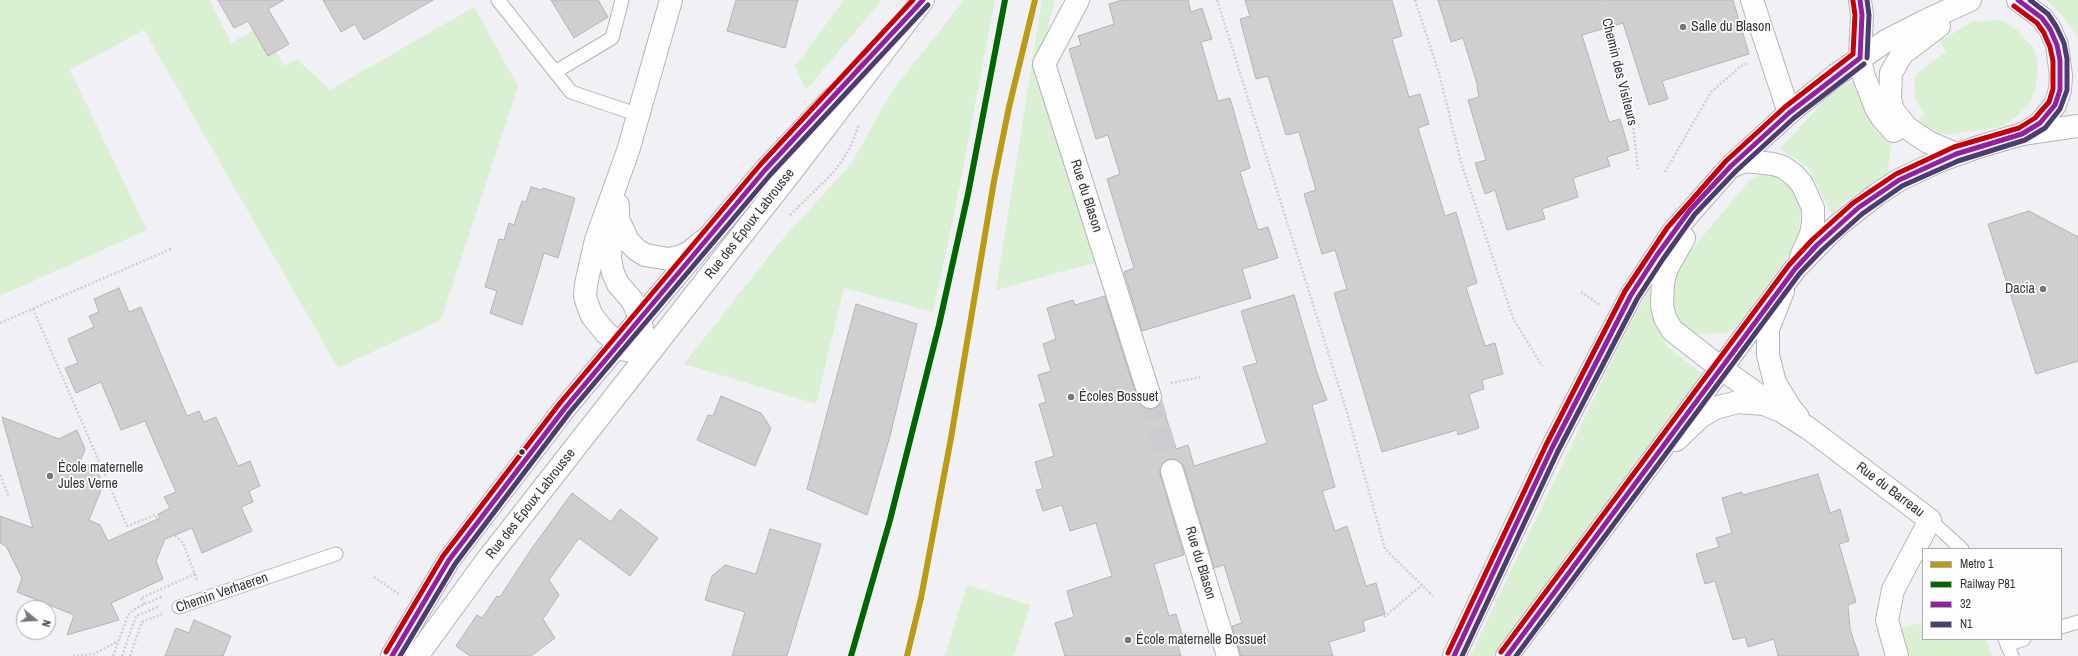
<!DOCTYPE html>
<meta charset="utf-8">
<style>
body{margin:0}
#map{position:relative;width:2078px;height:656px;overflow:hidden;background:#f1f0f4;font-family:"Archivo Narrow",sans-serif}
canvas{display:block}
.legend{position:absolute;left:1922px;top:548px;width:140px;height:92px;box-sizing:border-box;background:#fdfcfe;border:1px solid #adacaf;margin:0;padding:5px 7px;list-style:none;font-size:12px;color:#363539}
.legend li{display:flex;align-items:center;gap:8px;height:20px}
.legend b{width:20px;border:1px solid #adacaf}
.north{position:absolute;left:16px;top:600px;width:40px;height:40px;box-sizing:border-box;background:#fdfcfe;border:1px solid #adacaf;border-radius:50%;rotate:108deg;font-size:11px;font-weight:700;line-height:16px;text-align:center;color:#363539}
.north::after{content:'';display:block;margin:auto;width:14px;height:18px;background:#77767a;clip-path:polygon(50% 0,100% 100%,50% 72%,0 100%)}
</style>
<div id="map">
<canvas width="2078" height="656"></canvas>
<ul class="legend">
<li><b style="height:5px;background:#b99c14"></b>Metro 1</li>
<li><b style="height:5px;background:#060"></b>Railway P81</li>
<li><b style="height:5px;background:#9320a3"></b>32</li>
<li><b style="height:5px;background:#4d3c71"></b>N1</li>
</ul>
<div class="north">N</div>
</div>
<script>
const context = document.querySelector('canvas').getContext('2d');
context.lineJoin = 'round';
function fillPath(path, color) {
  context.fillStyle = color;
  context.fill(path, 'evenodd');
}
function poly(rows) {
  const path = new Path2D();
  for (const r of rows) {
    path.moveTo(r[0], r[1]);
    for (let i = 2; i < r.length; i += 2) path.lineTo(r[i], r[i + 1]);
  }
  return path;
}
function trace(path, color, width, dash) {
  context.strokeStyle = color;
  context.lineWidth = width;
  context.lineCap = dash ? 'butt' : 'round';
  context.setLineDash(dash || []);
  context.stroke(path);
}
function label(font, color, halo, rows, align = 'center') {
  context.font = font + ' "Archivo Narrow",sans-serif';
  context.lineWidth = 3.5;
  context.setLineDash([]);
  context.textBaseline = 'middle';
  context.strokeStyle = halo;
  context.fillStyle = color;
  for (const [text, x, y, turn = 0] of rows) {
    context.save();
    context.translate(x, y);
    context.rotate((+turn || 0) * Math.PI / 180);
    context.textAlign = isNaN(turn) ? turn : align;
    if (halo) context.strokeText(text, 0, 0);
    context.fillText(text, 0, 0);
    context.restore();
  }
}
const green = poly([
 [0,0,210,0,231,43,261,26,284,66,297,59,330,90,474,7,518,86,441,320,338,368,144,30,70,70,147,230,0,296],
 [844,0,882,0,806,90,795,66],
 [964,0,995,0,956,205,933,312,844,288,816,404,684,364,780,242,851,164,892,91],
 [1042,0,1055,0,1039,64,1100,261,996,290],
 [2046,0,2078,0,2078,37,2061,14],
 [2000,20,2017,30,2034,49,2038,65,2036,84,2030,103,2016,117,2000,127,1947,135,1931,130,1918,122,1925,114,1916,101,1914,81,1918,72,1946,52,1940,41,1972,22],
 [1854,80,1860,98,1877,124,1892,139,1887,174,1844,202,1832,214,1808,167,1780,149,1830,94],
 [1760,175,1776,176,1792,184,1801,204,1799,230,1793,249,1737,326,1726,333,1697,334,1683,327,1673,312,1669,297,1677,267,1749,181],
 [1650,288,1652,307,1667,347,1703,374,1493,656,1470,656,1623,338],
 [967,585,1030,605,1014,656,945,656],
 [1923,622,1923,639,1986,639,1992,656,1910,656,1900,629]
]);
const building = poly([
 [218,0,284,0,268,9,289,44,268,56,248,21,234,28,218,0],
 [323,0,433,0,364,40,355,24,341,32,323,0],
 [551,0,598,0,608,17,574,38,551,0],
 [736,0,798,0,785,48,727,31,736,0],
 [1122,0,1188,0,1191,12,1202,8,1212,39,1201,42,1218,101,1230,98,1250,168,1240,172,1258,230,1268,227,1278,258,1242,269,1251,298,1142,331,1124,272,1134,268,1107,179,1120,174,1108,135,1096,139,1069,49,1081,45,1078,36,1114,24,1109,4,1122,0],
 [1245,0,1392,0,1402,36,1392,39,1409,97,1420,94,1429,124,1418,128,1445,216,1456,212,1477,283,1466,287,1485,346,1495,343,1503,374,1482,380,1484,389,1469,394,1479,428,1458,435,1457,430,1382,452,1334,293,1347,289,1335,250,1322,254,1304,194,1316,190,1299,132,1286,135,1268,76,1256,79,1240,19,1250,16,1245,0],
 [1438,0,1733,0,1749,54,1662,81,1668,99,1649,105,1623,23,1582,35,1609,122,1620,119,1629,150,1607,157,1610,166,1573,178,1578,197,1542,209,1545,219,1507,230,1495,190,1485,194,1475,163,1486,160,1468,100,1479,97,1477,87,1478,87,1463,38,1451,42,1438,0],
 [531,187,542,190,543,188,575,198,558,258,544,253,522,325,490,313,497,291,485,287,499,239,504,240,509,223,514,225,522,201,526,202,531,187],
 [2029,211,2078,237,2078,361,2036,374,1988,224,2029,211],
 [119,288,129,312,141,307,187,416,199,411,204,422,216,417,238,466,250,461,260,486,249,491,253,502,241,507,252,531,202,553,192,528,165,539,156,561,163,579,111,603,119,620,67,635,74,615,17,592,22,578,6,546,0,543,0,516,33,528,2,417,59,439,77,430,85,449,80,462,96,468,103,485,89,520,100,525,108,541,160,518,158,514,170,508,164,497,176,492,145,421,121,430,101,382,76,393,65,368,78,363,68,339,94,327,89,316,99,312,94,299,119,288],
 [1294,295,1317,373,1327,400,1312,405,1335,487,1322,491,1335,531,1347,526,1366,586,1376,583,1385,614,1363,621,1365,631,1329,642,1333,656,1241,656,1232,626,1242,623,1224,565,1214,568,1184,467,1180,462,1174,459,1169,459,1163,463,1160,469,1160,474,1184,555,1154,564,1169,616,1176,614,1184,641,1177,643,1181,656,1065,656,1055,623,1074,617,1067,591,1112,576,1096,523,1070,531,1062,505,1043,511,1036,490,1043,489,1035,462,1054,456,1039,404,1046,402,1038,375,1051,371,1043,344,1056,339,1047,308,1073,300,1075,305,1105,296,1138,401,1142,406,1148,409,1154,409,1161,401,1176,449,1188,445,1194,466,1267,443,1243,367,1257,363,1241,311,1294,295],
 [856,304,917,324,890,436,867,515,807,489,856,304],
 [721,396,761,413,771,428,755,466,697,440,708,415,713,416,721,396],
 [1818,474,1830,513,1840,509,1849,541,1839,544,1856,602,1848,605,1850,629,1859,656,1778,656,1774,639,1748,647,1745,637,1733,640,1715,581,1705,584,1696,554,1719,547,1716,538,1732,533,1722,498,1742,492,1743,495,1818,474],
 [572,493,611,522,620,509,658,538,630,576,579,538,549,580,559,595,543,619,555,638,531,656,470,656,456,646,477,615,482,618,497,596,500,597,530,551,572,493],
 [770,529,821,544,787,656,732,656,745,612,705,600,712,576,725,565,756,574,770,529],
 [194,620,231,636,223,656,165,656,176,628,189,633,194,620]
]);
const streetTunnel = poly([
 [1150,397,1172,471]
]);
const path = poly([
 [1217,0,1346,409,1385,549,1433,596],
 [1415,0,1439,73,1461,162,1513,318,1542,366],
 [1602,0,1631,109,1638,169],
 [1665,172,1711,92,1741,66,1749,63],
 [790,215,833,173,849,150,859,125],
 [1581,292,1600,305],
 [33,309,127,526,155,515,162,526,168,529,183,543,197,580],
 [0,323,171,249],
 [1171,383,1201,377],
 [0,475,9,497],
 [374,577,400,595],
 [144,604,141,598,195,574],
 [1384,617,1422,585],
 [73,656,94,654,118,641],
 [113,656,128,615,136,608,163,596],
 [122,656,136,616,160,606],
 [130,656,142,622,162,614]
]);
const lane = poly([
 [498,0,571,92,639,115],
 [555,72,612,38,622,0],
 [1930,520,1962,549],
 [179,607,336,554],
 [2061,627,2078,622],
 [2005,639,2012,656],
 [2007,645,2024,639]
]);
const street = poly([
 [1078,0,1044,64,1150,397],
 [1752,0,1789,113],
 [618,205,611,234,610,259,613,273,618,284,632,300,640,318,647,354,625,350,605,332,592,316,588,306,585,296,586,284,596,240,628,151,671,0],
 [618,209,618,219,628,241,637,250,645,255,669,259,679,257,690,252,703,241],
 [1783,291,1768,329,1768,355,1775,383,1791,409,1798,417],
 [1722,369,1771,404],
 [1676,440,1700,417,1715,408,1738,402,1764,404,1781,411,1808,428,1930,520,1893,590,1887,620,1897,656],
 [1172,471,1228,656]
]);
const secondary = poly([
 [1860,0,1862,15,1860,58,1863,74,1876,108,1883,119,1894,131],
 [2018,0,2042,18,2050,29,2057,45,2061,76,2060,90,2055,105,2040,123,2025,133],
 [1939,26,1902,54,1891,73,1890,99,1893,110,1907,128,1928,142,1956,154],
 [1730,167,1746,161,1773,164,1783,167,1794,175,1802,184,1813,208,1813,222,1811,234,1801,257],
 [1684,238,1667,268,1663,282,1662,306,1665,318,1672,330,1722,369],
 [392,656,449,560,565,408,765,170,832,99],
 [417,656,487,560,791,172,923,0],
 [1454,656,1552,448,1631,295,1672,233,1731,166,1789,113,1836,75,1886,41,1923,22,1970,0],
 [1507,656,1795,269,1837,226,1876,195,1899,180,1939,161,1978,147,2022,134,2078,126]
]);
const bus1 = poly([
 [1860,0,1862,15,1860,58],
 [392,656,449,560,565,408,765,170,923,0],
 [1454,656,1552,448,1631,295,1657,255,1690,210,1731,166,1789,113,1860,58],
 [1507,656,1795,269,1817,245,1858,208,1899,180,1956,154,2022,134,2040,123,2055,105,2060,90,2060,60,2057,45,2050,29,2042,18,2018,0]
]);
const bus2 = poly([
 [1867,58,1869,15,1867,0],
 [400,656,455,564,570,412,770,175,928,5],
 [1462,656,1558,451,1637,299,1663,259,1695,214,1736,171,1794,118,1864,64],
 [1516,656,1800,273,1822,250,1862,214,1902,186,1958,161,2025,140,2045,128,2060,109,2067,90,2067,59,2064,43,2056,26,2048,14,2030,0]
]);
const bus3 = poly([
 [386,652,443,556,560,403,760,165,913,0],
 [1501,652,1789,265,1812,240,1853,203,1896,174,1954,147,2019,128,2035,118,2049,102,2053,89,2053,61,2050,47,2044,33,2037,23,2014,6],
 [1448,653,1546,445,1625,291,1667,228,1726,161,1785,107,1853,54,1855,15,1853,1]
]);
const rail1 = poly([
 [851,656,890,520,939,325,968,194,1005,0]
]);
const metro1 = poly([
 [907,656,921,598,951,438,994,181,1009,107,1035,0]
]);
const markers = [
 [1683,27,4,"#77767a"],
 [2043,289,4,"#77767a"],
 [1071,397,4,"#77767a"],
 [522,452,3.5,"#363539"],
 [50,476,4,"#77767a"],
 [1128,640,4,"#77767a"]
];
const poiNames = [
 ["Salle du Blason",1691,27],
 ["Dacia",2035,289,"right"],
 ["Écoles Bossuet",1079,397],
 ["École maternelle",58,468],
 ["Jules Verne",58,484],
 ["École maternelle Bossuet",1136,640]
];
const streetNames = [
 ["Chemin des Visiteurs",1619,72,76],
 ["Rue du Blason",1086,196,72],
 ["Rue des Époux Labrousse",750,224,-52],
 ["Rue du Barreau",1890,490,37],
 ["Rue des Époux Labrousse",531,504,-52],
 ["Rue du Blason",1200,563,73],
 ["Chemin Verhaeren",222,593,-19]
];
fillPath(green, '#daf0d2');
fillPath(building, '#d1ced0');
trace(building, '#b5b3b4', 1);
trace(streetTunnel, '#cccbcf', 22, [22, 11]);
trace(lane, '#b5b4b8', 15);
trace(street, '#b5b4b8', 24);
trace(secondary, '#b5b4b8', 24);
trace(path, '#d1d1d1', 2.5, [2, 2]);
trace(lane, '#fdfdfd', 13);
trace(street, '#fdfdfd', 22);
trace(secondary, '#fdfdfd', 22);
trace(bus1, '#9320a3', 5);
trace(bus2, '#4d3c71', 5);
trace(bus3, '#c5000a', 5);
trace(rail1, '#060', 6);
trace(metro1, '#b99c14', 6);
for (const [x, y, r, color] of markers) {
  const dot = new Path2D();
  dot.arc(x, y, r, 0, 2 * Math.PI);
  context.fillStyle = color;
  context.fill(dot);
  trace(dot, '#fdfcfe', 1.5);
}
label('14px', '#363539', '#fdfcfe', poiNames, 'left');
label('14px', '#363539', '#fdfcfe', streetNames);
</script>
